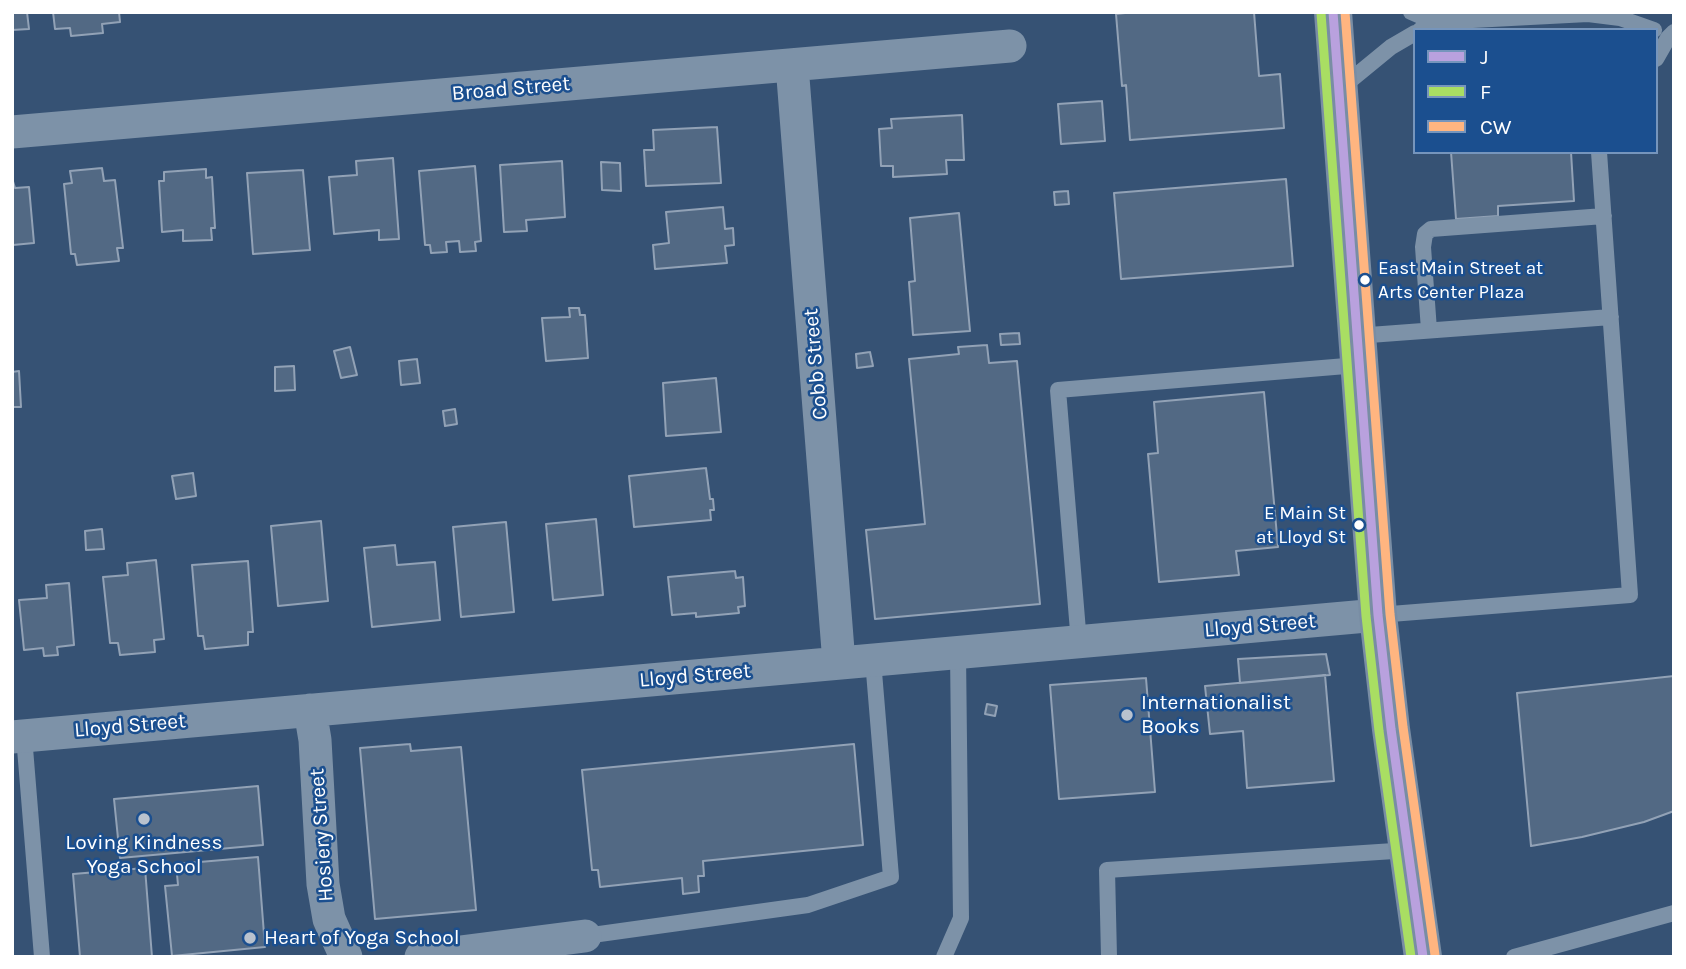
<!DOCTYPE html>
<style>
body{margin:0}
#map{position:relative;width:1686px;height:969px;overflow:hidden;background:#365274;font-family:Karla,sans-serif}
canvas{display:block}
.frame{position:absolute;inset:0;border:14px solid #fff;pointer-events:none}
.legend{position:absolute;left:1413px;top:28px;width:245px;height:126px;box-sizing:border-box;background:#1b4f8f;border:2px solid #7695bc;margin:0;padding:9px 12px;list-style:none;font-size:21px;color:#fff}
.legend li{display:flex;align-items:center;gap:14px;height:35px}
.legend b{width:35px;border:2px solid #7695bc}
</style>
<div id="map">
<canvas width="1686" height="969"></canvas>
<div class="frame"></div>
<ul class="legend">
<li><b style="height:9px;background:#b9a1de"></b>J</li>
<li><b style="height:9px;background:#a9de63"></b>F</li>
<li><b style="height:9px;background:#ffb580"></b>CW</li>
</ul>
</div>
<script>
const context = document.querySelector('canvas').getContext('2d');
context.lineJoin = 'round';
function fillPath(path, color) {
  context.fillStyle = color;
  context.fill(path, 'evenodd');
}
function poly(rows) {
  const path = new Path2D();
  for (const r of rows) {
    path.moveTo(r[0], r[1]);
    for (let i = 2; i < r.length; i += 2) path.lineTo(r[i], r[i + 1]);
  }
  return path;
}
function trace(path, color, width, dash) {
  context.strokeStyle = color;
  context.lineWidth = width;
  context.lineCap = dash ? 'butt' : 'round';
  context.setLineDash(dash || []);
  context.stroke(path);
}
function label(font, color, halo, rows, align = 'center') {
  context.font = font + ' Karla,sans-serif';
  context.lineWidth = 5;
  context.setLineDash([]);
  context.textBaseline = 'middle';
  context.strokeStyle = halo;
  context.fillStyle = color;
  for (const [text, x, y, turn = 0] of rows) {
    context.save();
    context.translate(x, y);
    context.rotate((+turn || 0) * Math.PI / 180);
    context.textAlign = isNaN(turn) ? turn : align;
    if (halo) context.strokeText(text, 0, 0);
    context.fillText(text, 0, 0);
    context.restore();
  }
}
const building = poly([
 [12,12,27,12,29,29,12,30,12,12],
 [53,12,119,12,120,22,102,24,103,33,71,36,70,28,55,29,53,12],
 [1134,12,1254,12,1259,76,1280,74,1284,128,1130,140,1126,85,1122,86,1116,14,1134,12],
 [1102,101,1105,141,1061,144,1058,104,1102,101],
 [962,115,964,160,946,160,947,174,893,177,893,166,881,166,879,129,892,128,891,119,962,115],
 [717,127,721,183,646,186,644,150,654,150,653,130,717,127],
 [1451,152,1571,152,1574,201,1498,206,1498,216,1456,219,1451,152],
 [393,158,399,239,379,240,379,230,334,234,329,177,357,175,356,161,393,158],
 [562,161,565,217,526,220,527,231,504,232,500,165,562,161],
 [601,162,620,163,621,191,602,190,601,162],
 [475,166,481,241,475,242,476,251,460,252,459,241,446,242,447,252,431,253,430,245,425,245,419,171,475,166],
 [102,168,104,181,115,180,123,248,117,248,119,261,77,265,75,254,71,254,64,184,72,183,70,171,102,168],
 [206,169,206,178,212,177,215,228,211,228,212,240,183,241,183,230,162,232,159,181,164,181,164,172,206,169],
 [303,170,310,250,253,254,247,173,303,170],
 [12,178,15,188,29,187,34,243,13,245,12,178],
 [1286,179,1293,266,1121,279,1114,193,1286,179],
 [1068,191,1069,204,1055,205,1054,192,1068,191],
 [723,207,725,229,733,228,734,245,725,246,727,263,655,269,653,245,669,243,666,212,723,207],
 [959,213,970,331,913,335,909,282,915,281,910,218,959,213],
 [569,308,579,308,580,315,585,315,588,358,546,361,542,318,570,317,569,308],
 [1019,333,1020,344,1001,345,1000,334,1019,333],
 [987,345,989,363,1017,361,1040,604,875,619,866,530,925,524,909,359,959,354,958,347,987,345],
 [350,347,357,375,341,378,334,351,350,347],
 [870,352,873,366,857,368,856,354,870,352],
 [417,359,420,383,401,385,399,361,417,359],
 [294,366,295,390,275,391,275,367,294,366],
 [19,371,21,407,12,407,12,372,19,371],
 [716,378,721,432,666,436,663,383,716,378],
 [1264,392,1278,547,1236,551,1239,575,1159,582,1148,454,1158,453,1154,402,1264,392],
 [455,409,457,424,445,426,443,411,455,409],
 [706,468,710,499,713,499,714,510,710,510,711,520,634,527,629,476,706,468],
 [193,473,196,496,176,499,172,476,193,473],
 [596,519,603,595,553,600,546,524,596,519],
 [321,521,328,601,278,606,271,526,321,521],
 [506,522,514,612,461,617,453,527,506,522],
 [102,529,104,549,86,550,85,531,102,529],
 [395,545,397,565,435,562,440,620,372,627,364,548,395,545],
 [156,560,164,639,154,640,155,652,120,655,118,643,110,643,103,577,128,575,127,563,156,560],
 [248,561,253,632,248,632,248,645,205,649,203,636,198,636,192,565,248,561],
 [735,571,736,578,743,577,745,606,738,607,739,613,696,617,696,613,672,615,668,577,735,571],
 [69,583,74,645,57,647,58,655,44,656,43,648,24,650,19,600,47,598,46,585,69,583],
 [1326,654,1330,675,1240,683,1238,659,1326,654],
 [1325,675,1334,781,1247,788,1243,731,1210,734,1205,686,1325,675],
 [1674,676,1674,811,1644,822,1582,837,1531,846,1517,693,1674,676],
 [1146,678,1155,792,1059,799,1050,685,1146,678],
 [987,704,997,706,995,716,985,714,987,704],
 [410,744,411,751,461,747,476,910,375,919,360,748,410,744],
 [854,744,863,845,703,861,704,876,698,876,699,892,683,894,682,878,600,887,598,870,592,870,582,770,854,744],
 [258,786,263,845,120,858,114,799,258,786],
 [258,857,265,947,172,956,165,886,178,885,176,864,258,857],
 [145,868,152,957,80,957,73,874,145,868]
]);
const lane = poly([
 [1411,12,1434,22],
 [1420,30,1434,22,1588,14,1620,18,1654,30],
 [1656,59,1668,38,1674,32],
 [1341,88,1391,47,1415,33],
 [1429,330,1423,247,1425,234,1431,229,1604,216],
 [1356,336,1611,317],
 [1378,615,1630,595,1599,152],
 [1079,643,1058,390,1358,365],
 [24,736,42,957],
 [585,936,808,905,891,877,873,660],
 [944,957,961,918,958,653],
 [1109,957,1107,870,1409,850],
 [1514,957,1674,913]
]);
const street = poly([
 [792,65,839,663],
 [12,132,1010,46],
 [310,710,315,740,323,884,329,919,346,957],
 [12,737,1378,615],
 [421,957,585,936]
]);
const secondary = poly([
 [1333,12,1378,615,1391,729,1423,957]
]);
const bus1 = poly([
 [1333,12,1378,615,1391,729,1423,957]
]);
const bus2 = poly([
 [1321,13,1366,616,1379,731,1411,957]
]);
const bus3 = poly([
 [1345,12,1390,614,1403,727,1435,955]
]);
const markers = [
 [1365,280,6,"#fff"],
 [1359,525,6,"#fff"],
 [1127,715,7,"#b9c2ce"],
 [144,819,7,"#b9c2ce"],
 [250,938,7,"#b9c2ce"]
];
const busNames = [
 ["East Main Street at",1378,269],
 ["Arts Center Plaza",1378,293],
 ["E Main St",1346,514,"right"],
 ["at Lloyd St",1346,538,"right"]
];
const streetNames = [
 ["Broad Street",511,89,-5],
 ["Cobb Street",816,364,-95],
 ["Lloyd Street",1260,626,-5],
 ["Lloyd Street",695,676,-5],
 ["Lloyd Street",130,726,-5],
 ["Hosiery Street",322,835,-94]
];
const poiNames = [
 ["Internationalist",1141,703],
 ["Books",1141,727],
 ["Loving Kindness",144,843,"center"],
 ["Yoga School",144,867,"center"],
 ["Heart of Yoga School",264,938]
];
fillPath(building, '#526984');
trace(building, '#92a2b6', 2);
trace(lane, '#7d92a8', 16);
trace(street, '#7d92a8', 33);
trace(secondary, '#798da4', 38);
trace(bus1, '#b9a1de', 9);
trace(bus2, '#a9de63', 9);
trace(bus3, '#ffb580', 9);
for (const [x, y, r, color] of markers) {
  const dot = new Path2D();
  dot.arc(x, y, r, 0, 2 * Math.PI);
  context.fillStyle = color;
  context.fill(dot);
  trace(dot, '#1b4f8f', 2.5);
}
label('19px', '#fff', '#1b4f8f', busNames, 'left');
label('21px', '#fff', '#1b4f8f', streetNames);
label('21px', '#fff', '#1b4f8f', poiNames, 'left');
</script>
